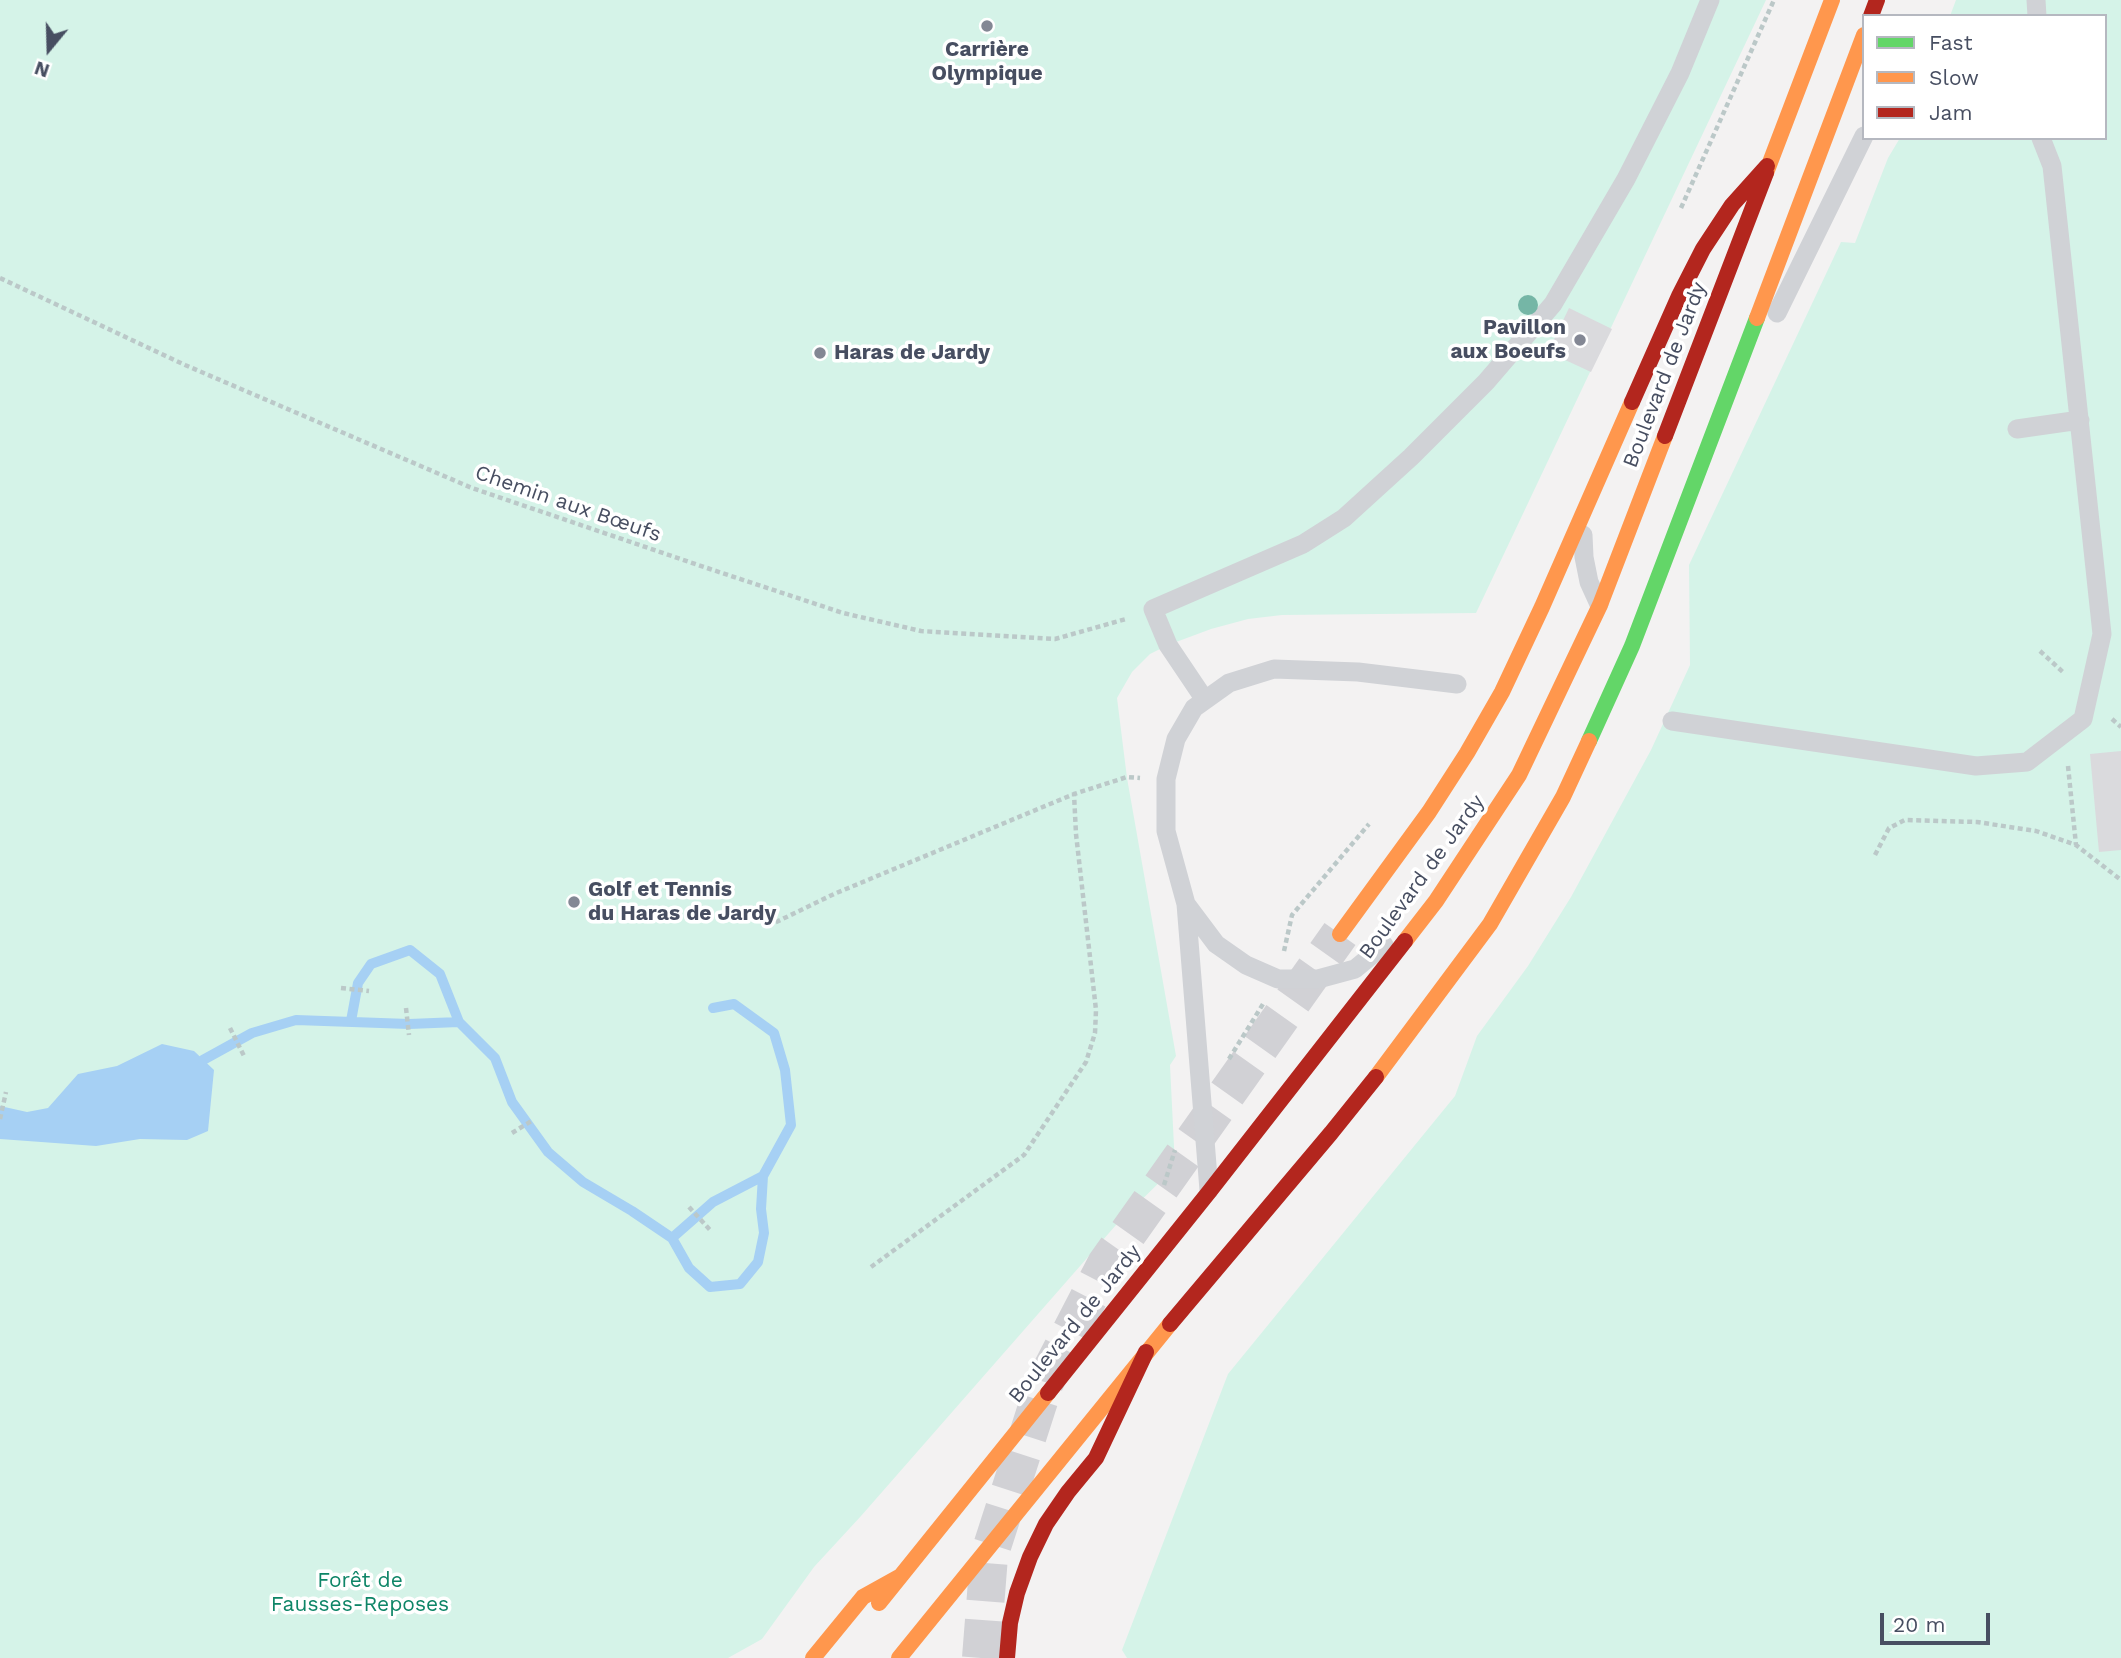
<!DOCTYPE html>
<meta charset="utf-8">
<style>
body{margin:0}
#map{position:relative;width:2121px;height:1658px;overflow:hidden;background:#f3f2f2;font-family:"Work Sans",sans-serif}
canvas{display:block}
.legend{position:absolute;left:1862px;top:14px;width:245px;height:126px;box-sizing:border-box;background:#fff;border:2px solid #b5b8c0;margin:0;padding:9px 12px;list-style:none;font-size:21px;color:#474e61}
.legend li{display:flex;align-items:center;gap:14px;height:35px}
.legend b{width:35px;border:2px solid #b5b8c0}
.north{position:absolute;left:14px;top:14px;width:70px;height:70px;-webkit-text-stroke:5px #fff;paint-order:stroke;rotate:199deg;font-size:19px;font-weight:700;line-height:28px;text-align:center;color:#474e61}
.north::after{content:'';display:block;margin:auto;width:24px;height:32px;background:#474e61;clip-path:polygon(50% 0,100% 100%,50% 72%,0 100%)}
.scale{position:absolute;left:1880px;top:1613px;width:110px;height:32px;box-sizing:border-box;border:4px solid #474e61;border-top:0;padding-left:9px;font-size:21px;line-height:24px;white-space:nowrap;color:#474e61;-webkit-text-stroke:5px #fff;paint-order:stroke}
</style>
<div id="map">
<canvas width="2121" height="1658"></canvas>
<ul class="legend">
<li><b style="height:9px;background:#63d668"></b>Fast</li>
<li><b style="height:9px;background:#ff974d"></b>Slow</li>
<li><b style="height:9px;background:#b3261e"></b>Jam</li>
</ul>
<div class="north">N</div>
<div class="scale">20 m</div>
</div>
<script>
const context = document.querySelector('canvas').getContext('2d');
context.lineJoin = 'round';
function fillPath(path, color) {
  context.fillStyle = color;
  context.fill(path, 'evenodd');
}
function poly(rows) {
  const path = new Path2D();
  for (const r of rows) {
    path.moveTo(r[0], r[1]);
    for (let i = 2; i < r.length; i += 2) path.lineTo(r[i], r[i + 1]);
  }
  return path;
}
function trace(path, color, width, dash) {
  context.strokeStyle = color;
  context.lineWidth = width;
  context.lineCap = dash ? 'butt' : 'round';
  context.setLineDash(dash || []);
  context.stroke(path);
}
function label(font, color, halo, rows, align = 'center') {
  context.font = font + ' "Work Sans",sans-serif';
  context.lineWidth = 7;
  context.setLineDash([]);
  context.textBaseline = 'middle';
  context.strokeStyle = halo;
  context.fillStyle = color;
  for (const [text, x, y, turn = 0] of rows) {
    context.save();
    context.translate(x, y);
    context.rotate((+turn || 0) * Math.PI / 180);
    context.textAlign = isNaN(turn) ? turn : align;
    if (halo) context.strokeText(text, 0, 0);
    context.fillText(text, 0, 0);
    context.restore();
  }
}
const green = poly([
 [0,0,1766,0,1476,613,1282,615,1248,619,1211,629,1168,645,1150,654,1132,672,1117,698,1127,778,1176,1056,1170,1065,1175,1167,1116,1225,861,1516,814,1567,762,1639,728,1658,0,1658],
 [1956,0,2121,0,2121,1658,1127,1658,1122,1650,1228,1374,1455,1096,1477,1036,1528,966,1571,897,1651,750,1690,665,1689,565,1841,242,1855,243,1888,158,1900,138,2105,138,2105,16,1950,16]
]);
const water = poly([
 [162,1044,194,1051,214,1070,208,1131,187,1140,140,1139,96,1146,0,1139,0,1106,27,1112,48,1108,78,1074,117,1066]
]);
const stream = poly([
 [351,1021,358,983,371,964,410,950,440,974,459,1022],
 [203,1060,252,1033,296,1020,409,1024,459,1022,495,1058,512,1102,548,1152,583,1182,632,1211,672,1238,689,1268,710,1287,740,1284,758,1262,764,1233,761,1209,763,1176,791,1125,785,1070,774,1033,734,1004,713,1008],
 [672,1238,713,1202,763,1176]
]);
const building = poly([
 [1569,308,1612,329,1591,372,1548,352],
 [2121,751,2121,850,2099,852,2090,754]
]);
const highwayTunnel = poly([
 [981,1658,989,1556,1045,1382,1106,1264,1340,934]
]);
const path = poly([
 [1681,208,1774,0],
 [0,278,185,365,472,488,710,569,843,613,921,631,1055,639,1126,619],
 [2040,651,2065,674],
 [2112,719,2121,727],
 [2068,766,2076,845],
 [1875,855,1889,828,1905,820,1977,822,2036,831,2076,845,2121,880],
 [768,926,834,894,1074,794,1127,777,1140,778],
 [1284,951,1292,915,1369,824],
 [341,988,369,991],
 [406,1008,409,1035],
 [230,1028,244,1056],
 [1229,1059,1263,1004],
 [0,1119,6,1092],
 [512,1133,533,1120],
 [1164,1185,1175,1150],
 [689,1207,711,1231],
 [871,1267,1024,1155,1086,1062,1095,1033,1096,1010,1076,834,1074,794]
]);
const lane = poly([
 [2036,0,2037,16],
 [1777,313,1864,136],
 [2017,429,2080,420],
 [1583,535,1584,557,1589,582,1599,604],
 [1205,700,1168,645,1153,609,1303,544,1344,518,1411,457,1486,382,1553,304,1626,179,1680,73,1710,0],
 [1672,721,1976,766,2027,762,2083,719,2102,634,2052,166,2041,138],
 [1186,904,1216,944,1246,965,1278,979,1318,979,1355,969,1384,945],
 [1209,1190,1186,904,1166,831,1166,779,1176,739,1194,708,1229,683,1274,669,1358,672,1457,684]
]);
const fast = poly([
 [1589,741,1632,646,1757,318]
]);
const slow = poly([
 [1766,173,1832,0],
 [1757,318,1864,35],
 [1340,934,1429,812,1467,753,1502,692,1542,607,1632,402],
 [1405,941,1436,901,1519,775,1600,605,1665,436],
 [1376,1077,1490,924,1563,797,1589,741],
 [879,1603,1048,1393],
 [813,1658,863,1597,899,1577],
 [899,1658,1170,1324]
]);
const jam = poly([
 [1871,16,1877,0],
 [1632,402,1679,296,1703,249,1732,205,1767,166],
 [1665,436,1766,173],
 [1170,1324,1331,1133,1376,1077],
 [1048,1393,1209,1192,1405,941],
 [1007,1658,1010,1623,1017,1593,1030,1557,1046,1524,1068,1492,1096,1458,1146,1352]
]);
const trees = [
 [1528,305]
];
const markers = [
 [987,26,7,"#838794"],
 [1580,340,7,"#838794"],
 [820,353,7,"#838794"],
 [574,902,7,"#838794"]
];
const poiNames = [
 ["Carrière",987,50,"center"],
 ["Olympique",987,74,"center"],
 ["Pavillon",1566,328,"right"],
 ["aux Boeufs",1566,352,"right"],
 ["Haras de Jardy",834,353],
 ["Golf et Tennis",588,890],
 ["du Haras de Jardy",588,914]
];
const streetNames = [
 ["Boulevard de Jardy",1665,375,-69],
 ["Chemin aux Bœufs",568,504,19],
 ["Boulevard de Jardy",1422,877,-54],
 ["Boulevard de Jardy",1075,1324,-51]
];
const parkNames = [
 ["Forêt de",360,1581],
 ["Fausses-Reposes",360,1605]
];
fillPath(green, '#d5f3e8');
fillPath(water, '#a6d0f4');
trace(stream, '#a6d0f4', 10);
fillPath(building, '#dadadd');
trace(highwayTunnel, '#d1d1d5', 38, [38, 19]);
trace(path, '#bbc8c8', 4.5, [5, 3.5]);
trace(lane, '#d0d2d6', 19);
trace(fast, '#63d668', 16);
trace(slow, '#ff974d', 16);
trace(jam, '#b3261e', 16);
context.fillStyle = '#75b6a6';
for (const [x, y] of trees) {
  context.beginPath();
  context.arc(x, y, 10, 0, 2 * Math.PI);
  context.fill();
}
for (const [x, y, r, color] of markers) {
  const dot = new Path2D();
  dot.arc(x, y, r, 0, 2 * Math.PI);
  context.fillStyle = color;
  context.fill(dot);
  trace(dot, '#fff', 2.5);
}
label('bold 21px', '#474e61', '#fff', poiNames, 'left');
label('21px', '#474e61', '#fff', streetNames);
label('21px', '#0e8567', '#fff', parkNames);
</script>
